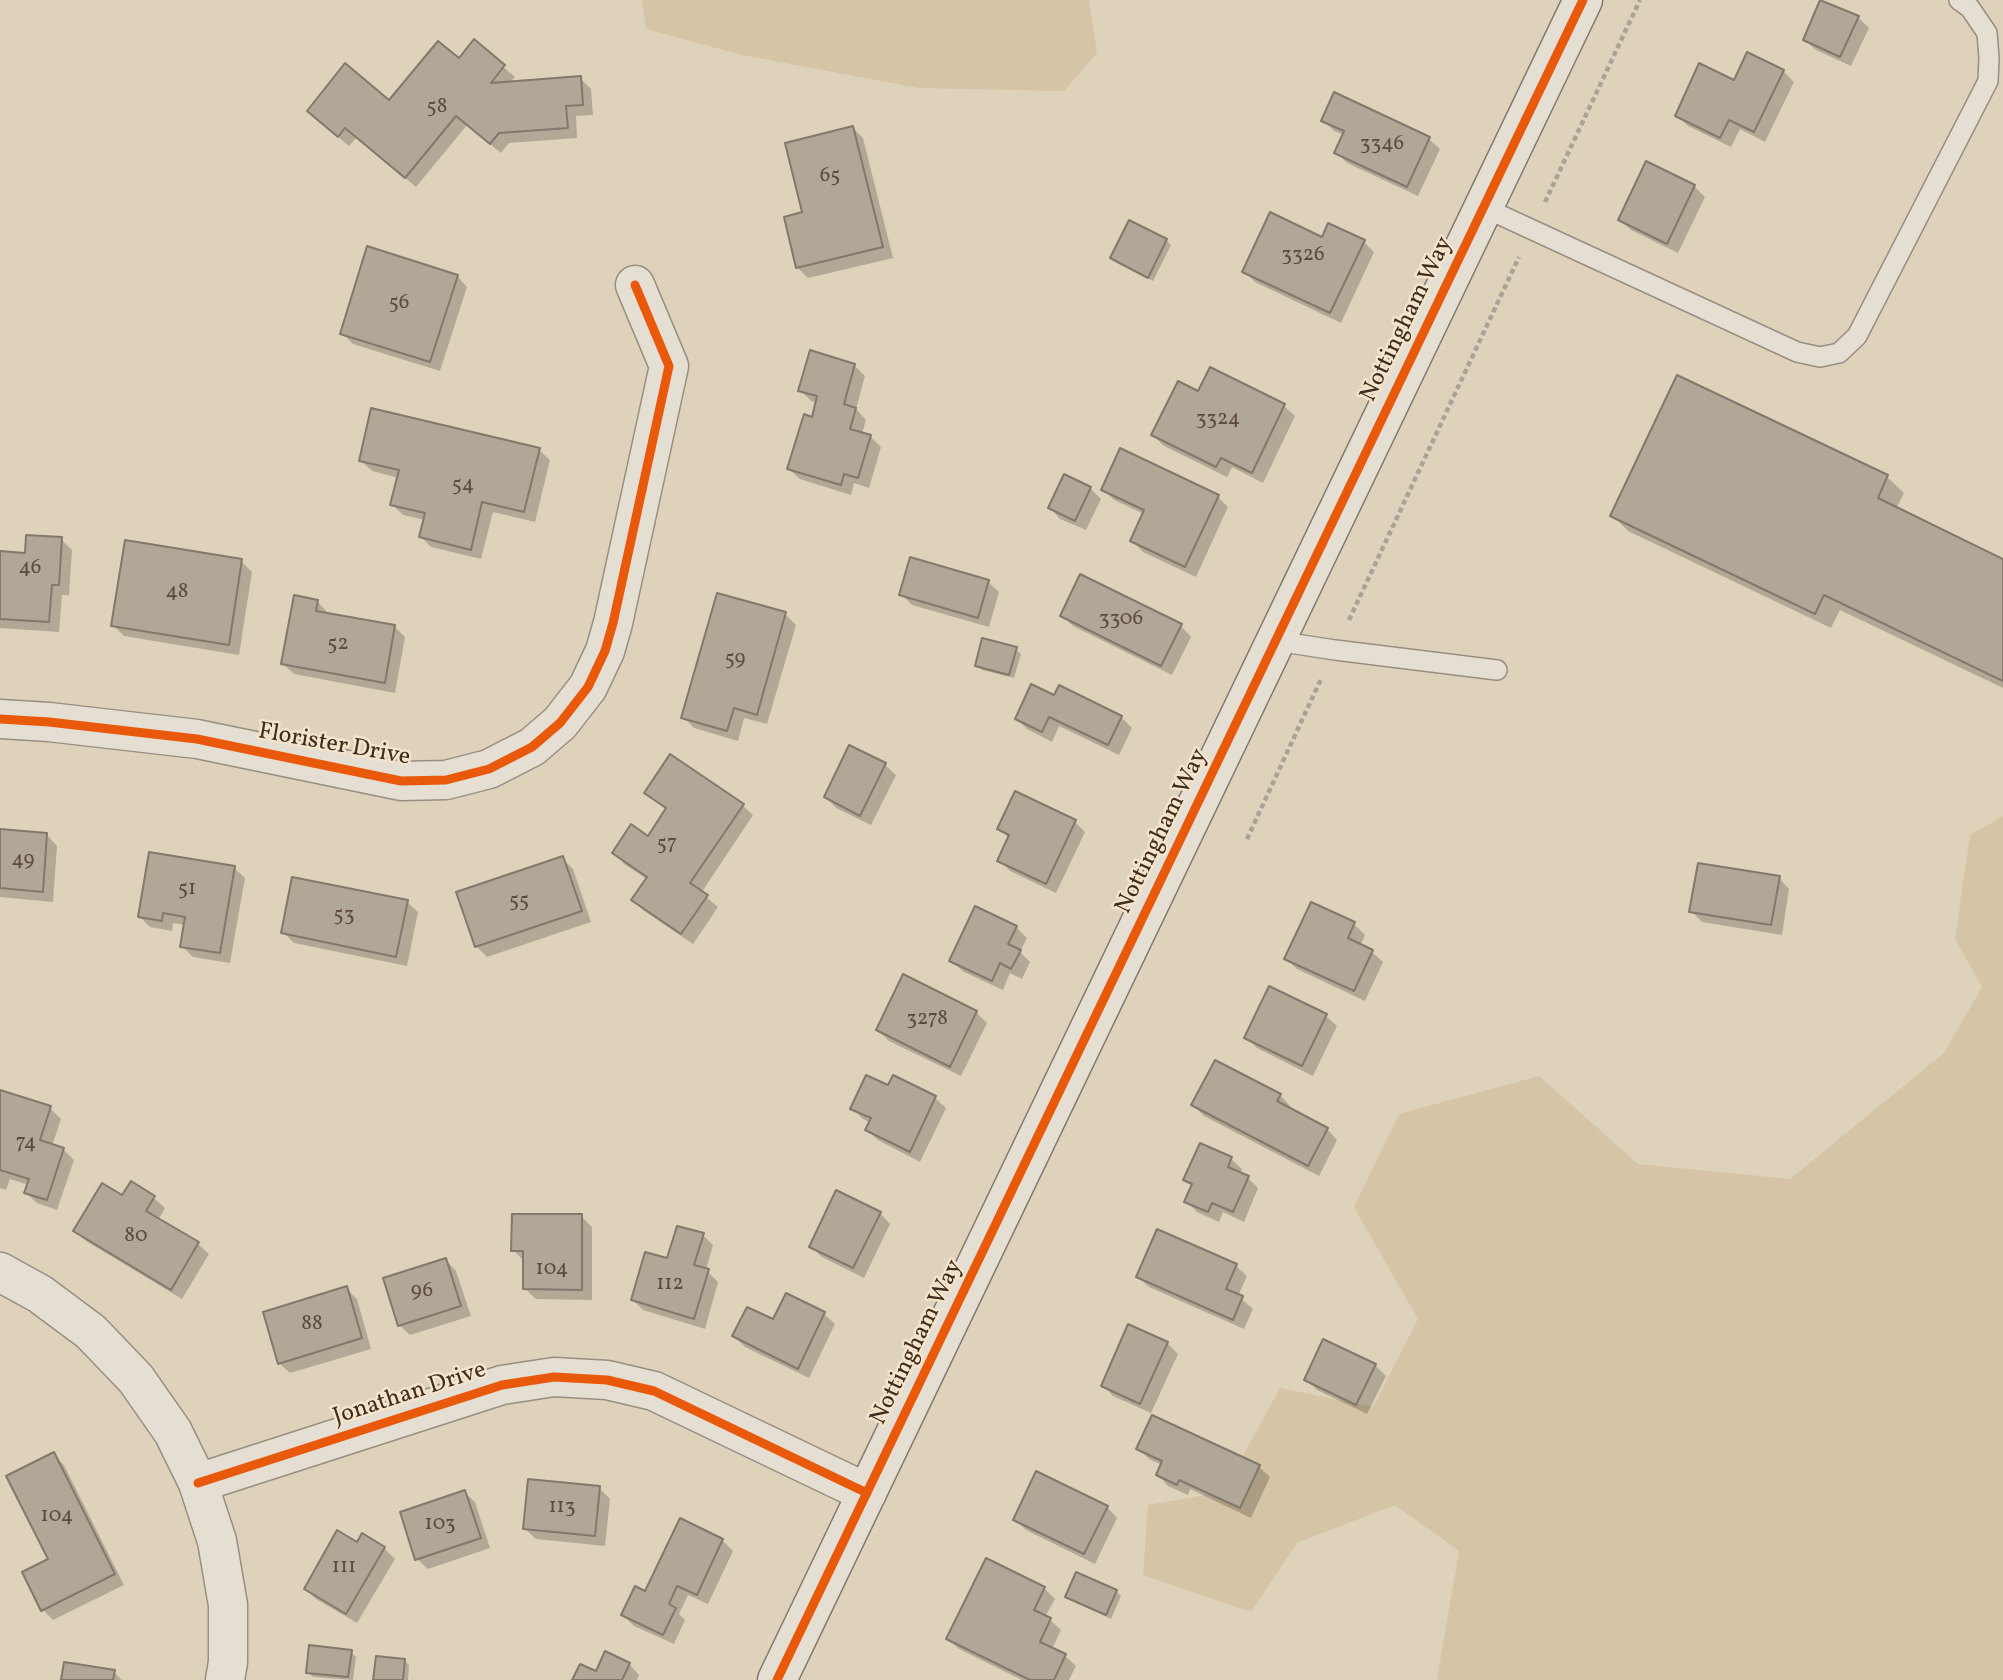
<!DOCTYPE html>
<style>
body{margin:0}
canvas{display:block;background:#ded2bb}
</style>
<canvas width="2003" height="1680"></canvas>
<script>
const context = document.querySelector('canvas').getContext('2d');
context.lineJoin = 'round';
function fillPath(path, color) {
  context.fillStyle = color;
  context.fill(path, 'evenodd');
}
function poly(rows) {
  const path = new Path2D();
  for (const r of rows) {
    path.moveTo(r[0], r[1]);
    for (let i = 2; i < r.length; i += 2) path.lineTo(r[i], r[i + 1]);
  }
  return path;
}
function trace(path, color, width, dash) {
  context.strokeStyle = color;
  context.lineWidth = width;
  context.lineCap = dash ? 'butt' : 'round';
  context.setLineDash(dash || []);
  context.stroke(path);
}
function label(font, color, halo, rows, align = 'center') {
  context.font = font + ' Vollkorn,serif';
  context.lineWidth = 5;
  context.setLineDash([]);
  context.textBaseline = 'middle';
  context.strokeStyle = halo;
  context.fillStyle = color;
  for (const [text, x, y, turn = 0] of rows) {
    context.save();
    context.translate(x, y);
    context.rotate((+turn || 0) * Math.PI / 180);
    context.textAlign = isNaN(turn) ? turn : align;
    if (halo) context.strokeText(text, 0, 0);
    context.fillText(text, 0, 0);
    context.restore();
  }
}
const green = poly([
 [642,0,1089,0,1097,53,1064,91,918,88,742,55,646,29],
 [2003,816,2003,1680,1437,1680,1459,1551,1395,1505,1297,1543,1251,1612,1143,1575,1148,1505,1223,1492,1280,1388,1373,1407,1418,1319,1354,1207,1399,1114,1539,1076,1638,1164,1790,1179,1944,1053,1982,987,1955,939,1970,835]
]);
const shadow = poly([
 [1858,17,1869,28,1851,66,1816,50,1805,40],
 [474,42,515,77,509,83,580,78,591,89,593,115,576,116,577,138,509,143,501,153,467,125,416,187,357,137,349,146,319,121,389,102,459,61],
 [1747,54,1783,71,1794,82,1765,142,1740,129,1731,147,1688,126,1677,115,1735,82],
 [1335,95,1429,139,1440,149,1418,196,1347,163,1336,152,1344,135,1334,131,1323,120],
 [853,128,863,138,893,258,808,278,798,268,786,218,804,213],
 [1694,186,1705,197,1678,253,1631,230,1620,220],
 [1323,239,1364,242,1374,252,1341,323,1255,282,1244,271],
 [1166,240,1171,245,1153,281,1117,263,1112,258],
 [457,276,467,287,440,371,353,344,342,333],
 [854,365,865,376,856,409,866,420,862,434,870,436,881,447,869,488,854,483,851,495,800,479,789,469,813,419,817,403,811,401,800,390],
 [1678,377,1887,477,1904,493,1896,509,2003,560,2003,688,1840,610,1831,628,1628,531,1612,515],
 [1199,393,1284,406,1295,416,1263,483,1232,467,1227,477,1164,446,1153,435],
 [539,450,550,460,535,522,493,512,481,559,431,547,421,537,425,520,403,515,392,504,399,478,372,471,361,461],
 [1090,488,1101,499,1086,530,1060,519,1050,508],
 [1103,489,1218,497,1228,507,1196,577,1143,552,1132,541,1144,514,1114,500],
 [61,539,72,550,69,595,62,595,59,632,0,628,0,553,26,555],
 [241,561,252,572,239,655,124,636,113,625],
 [988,582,999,592,989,627,912,605,901,594],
 [317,601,327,612,327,614,394,626,405,637,395,693,294,674,283,664],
 [785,614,796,625,767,724,744,718,738,741,694,728,683,717],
 [1062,615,1181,626,1191,637,1172,675,1073,626],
 [1016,649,1021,654,1014,678,982,670,977,665],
 [1055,697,1121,717,1132,728,1119,755,1059,726,1052,742,1027,729,1017,719],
 [850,747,885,765,896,775,871,825,836,808,826,797],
 [646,792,742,805,753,815,701,893,718,907,693,944,644,911,633,900,647,879,624,864,614,853,649,838,667,810],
 [1075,822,1085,832,1056,893,1010,871,999,860,1009,838,999,828],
 [0,831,47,835,57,846,53,902,0,897],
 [562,858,573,869,591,922,487,957,476,946],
 [234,868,245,878,230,963,193,957,182,946,185,925,173,923,172,931,150,927,140,917],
 [1779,878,1789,889,1782,935,1702,922,1691,911],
 [407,902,418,912,407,966,294,943,283,932],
 [1312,904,1354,924,1365,935,1360,946,1372,952,1383,962,1365,1001,1297,969,1286,959],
 [1016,927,1027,938,1020,952,1030,962,1022,979,1010,973,1003,990,962,971,952,960],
 [1270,989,1326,1016,1337,1026,1313,1076,1257,1048,1246,1038],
 [976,1012,987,1023,961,1076,889,1041,878,1030],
 [894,1077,935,1098,946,1108,920,1162,878,1140,867,1130,870,1123,863,1119,852,1108,889,1088],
 [0,1092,50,1108,61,1119,52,1146,63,1149,74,1160,57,1210,37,1203,26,1193,29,1185,10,1179,6,1190,0,1188],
 [1280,1095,1290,1106,1289,1109,1327,1129,1337,1140,1319,1176,1204,1116,1193,1105],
 [1231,1159,1242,1169,1240,1174,1248,1178,1258,1188,1244,1222,1223,1212,1219,1222,1197,1212,1186,1201,1193,1187,1186,1179],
 [131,1184,154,1198,165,1208,158,1220,198,1244,209,1254,182,1299,86,1241,76,1231,123,1198],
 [880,1213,890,1224,864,1278,822,1257,811,1246],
 [581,1216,592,1227,592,1300,536,1299,525,1289,525,1262,513,1250],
 [703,1235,713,1245,706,1270,718,1282,705,1329,643,1310,633,1300,669,1260],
 [446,1260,456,1271,471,1316,410,1335,399,1325],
 [1236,1266,1247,1276,1238,1296,1253,1309,1244,1329,1149,1287,1138,1277],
 [346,1288,357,1299,371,1349,290,1373,279,1363],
 [824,1314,835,1324,809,1378,745,1347,734,1336,774,1322],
 [1167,1343,1178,1354,1151,1413,1113,1396,1103,1385],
 [1375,1365,1386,1376,1367,1414,1317,1390,1306,1380],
 [1138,1448,1259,1467,1270,1477,1251,1518,1190,1489,1188,1495,1168,1486,1158,1475,1162,1465,1149,1459],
 [53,1455,64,1465,124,1585,53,1620,43,1610,50,1560],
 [599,1488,610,1499,605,1546,536,1539,525,1529],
 [464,1492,475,1502,490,1548,428,1569,417,1559],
 [1107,1507,1117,1518,1095,1564,1026,1530,1015,1519],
 [681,1520,722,1540,733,1551,708,1604,688,1595,679,1614,685,1620,674,1644,634,1626,623,1615,646,1593],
 [357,1545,384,1548,395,1559,357,1623,316,1599,306,1589],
 [1044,1588,1055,1599,1045,1617,1050,1620,1061,1630,1052,1649,1065,1656,1076,1666,1069,1680,1022,1680,959,1649,948,1639],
 [1116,1591,1121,1596,1111,1619,1072,1601,1067,1596],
 [351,1652,356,1657,353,1680,313,1677,308,1672],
 [404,1660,409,1665,408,1680,375,1680],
 [629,1664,639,1675,637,1680,574,1680],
 [114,1672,122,1680,63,1680]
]);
const building = poly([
 [1820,0,1859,16,1840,57,1803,40,1820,0],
 [474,39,505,65,491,83,581,76,583,105,566,106,568,128,499,133,490,144,456,116,405,178,345,128,338,137,307,111,345,63,389,100,438,41,459,58,474,39],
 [1747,52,1784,70,1754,132,1729,120,1720,138,1675,116,1699,63,1734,80,1747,52],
 [1334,92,1430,137,1407,187,1334,153,1344,131,1321,121,1334,92],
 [853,126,883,247,796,268,784,217,802,212,785,143,853,126],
 [1646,161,1695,185,1667,244,1618,220,1646,161],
 [1270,212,1322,237,1328,223,1365,240,1330,313,1242,272,1270,212],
 [1129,220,1167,239,1148,278,1110,258,1129,220],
 [367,246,458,275,430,362,340,334,367,246],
 [810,350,855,364,844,404,856,408,850,429,871,435,858,478,844,474,841,485,787,469,804,414,812,417,817,396,798,391,810,350],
 [1210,367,1285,404,1252,473,1221,458,1216,467,1151,435,1178,381,1198,391,1210,367],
 [1677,375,1888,475,1878,498,2003,559,2003,681,1824,595,1815,614,1610,516,1677,375],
 [371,408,540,448,524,512,482,502,471,550,419,537,425,513,390,505,399,470,359,461,371,408],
 [1120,448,1219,495,1185,567,1130,541,1144,510,1101,490,1120,448],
 [1064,474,1091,487,1075,521,1048,508,1064,474],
 [26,535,62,537,59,585,52,585,49,622,0,619,0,551,25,553,26,535],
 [125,540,242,559,229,645,111,626,125,540],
 [910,557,989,580,978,618,899,595,910,557],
 [1080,574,1182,624,1161,666,1060,616,1080,574],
 [717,593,786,612,757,715,734,708,727,731,681,718,717,593],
 [294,595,318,600,316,611,395,625,385,683,281,664,294,595],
 [982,638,1017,647,1009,675,975,666,982,638],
 [1031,684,1054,695,1059,685,1122,716,1108,745,1049,717,1042,732,1015,719,1031,684],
 [849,745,886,763,860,816,824,797,849,745],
 [670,754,744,804,690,883,708,895,681,934,631,900,647,877,612,853,631,824,648,836,666,808,644,793,670,754],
 [1015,791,1076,820,1046,884,997,861,1009,835,997,829,1015,791],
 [0,829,47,833,43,892,0,888,0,829],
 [149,852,235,866,220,953,180,947,185,917,163,913,162,921,138,917,149,852],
 [563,856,582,911,475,947,456,892,563,856],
 [1698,863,1780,876,1771,925,1689,912,1698,863],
 [292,877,408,900,396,957,281,933,292,877],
 [1311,902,1355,922,1348,938,1373,950,1354,991,1284,959,1311,902],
 [975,906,1017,926,1008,944,1021,950,1011,969,1000,963,992,981,949,961,975,906],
 [903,974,977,1011,950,1067,876,1030,903,974],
 [1269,986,1327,1014,1302,1066,1244,1038,1269,986],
 [1215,1060,1281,1094,1277,1101,1328,1128,1308,1166,1191,1105,1215,1060],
 [866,1075,888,1085,893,1075,936,1096,910,1152,865,1130,871,1118,850,1109,866,1075],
 [0,1090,51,1106,40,1140,64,1148,47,1200,24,1193,29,1179,0,1170,0,1090],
 [1200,1143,1232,1157,1228,1167,1249,1176,1233,1212,1212,1203,1208,1212,1184,1202,1192,1184,1183,1180,1200,1143],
 [131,1181,155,1196,146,1211,199,1242,171,1290,73,1231,102,1183,122,1195,131,1181],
 [836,1190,881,1212,853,1268,809,1247,836,1190],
 [512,1214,582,1214,582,1290,523,1289,523,1251,511,1251,512,1214],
 [677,1226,704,1233,694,1265,709,1269,694,1319,631,1300,645,1252,667,1258,677,1226],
 [1157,1229,1237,1264,1226,1289,1243,1296,1233,1320,1136,1277,1157,1229],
 [446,1258,461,1306,398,1326,383,1278,446,1258],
 [347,1286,362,1338,278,1364,263,1312,347,1286],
 [786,1293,825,1312,798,1369,732,1336,747,1307,773,1319,786,1293],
 [1128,1324,1168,1342,1140,1404,1101,1386,1128,1324],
 [1323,1339,1376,1364,1356,1405,1304,1380,1323,1339],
 [1152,1415,1260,1465,1240,1508,1179,1480,1177,1485,1156,1475,1162,1461,1136,1449,1152,1415],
 [54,1452,115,1574,41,1611,22,1572,48,1559,6,1476,54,1452],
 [1036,1471,1108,1506,1084,1554,1013,1520,1036,1471],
 [528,1479,600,1486,595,1536,523,1529,528,1479],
 [465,1490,481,1538,415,1560,400,1512,465,1490],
 [680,1518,723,1539,697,1595,677,1586,669,1604,676,1608,663,1635,621,1615,635,1586,645,1591,680,1518],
 [337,1530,357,1542,362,1533,385,1547,346,1614,304,1589,337,1530],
 [986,1558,1045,1587,1034,1610,1051,1618,1040,1642,1066,1654,1054,1680,1030,1680,946,1639,986,1558],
 [1076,1572,1117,1590,1106,1615,1065,1597,1076,1572],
 [309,1645,352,1650,348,1677,306,1673,309,1645],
 [605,1651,630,1663,622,1680,572,1680,580,1664,596,1671,605,1651],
 [376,1656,405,1659,403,1680,373,1680,376,1656],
 [64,1662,115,1670,113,1680,61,1680,64,1662]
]);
const path = poly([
 [1545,202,1640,0],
 [1349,620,1519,257],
 [1247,839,1321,679]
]);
const lane = poly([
 [1483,207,1797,352,1820,357,1839,353,1857,336,1988,81,1989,58,1987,33,1970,8,1959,0],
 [1276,641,1335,650,1497,670]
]);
const street = poly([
 [0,719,49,722,197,739,401,781,446,780,489,769,532,747,560,723,588,687,605,651,613,623,669,366,635,285],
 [0,1272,40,1294,91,1332,136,1379,173,1432,198,1483,217,1541,228,1605,228,1662,225,1680],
 [198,1483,502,1385,554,1377,607,1380,654,1391,867,1493]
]);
const secondary = poly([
 [777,1680,1583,0]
]);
const cycleway = poly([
 [0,719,49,722,197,739,401,781,446,780,489,769,532,747,560,723,588,687,605,651,613,623,669,366,635,285],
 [198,1483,502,1385,554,1377,607,1380,654,1391,867,1493],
 [777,1680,1583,0]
]);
const numberNames = [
 ["58",437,108],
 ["3346",1382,145],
 ["65",830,177],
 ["3326",1303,256],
 ["56",399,304],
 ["3324",1218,420],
 ["54",463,486],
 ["46",30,569],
 ["48",177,593],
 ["3306",1121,620],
 ["52",338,645],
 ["59",735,660],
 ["57",667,845],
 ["49",23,861],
 ["51",187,890],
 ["55",519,902],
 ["53",344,916],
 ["3278",927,1020],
 ["74",26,1144],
 ["80",136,1237],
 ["104",552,1270],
 ["112",670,1285],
 ["96",422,1292],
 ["88",312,1325],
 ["113",562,1508],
 ["104",57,1517],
 ["103",440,1525],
 ["111",344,1568]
];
const streetNames = [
 ["Nottingham Way",1408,320,-64],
 ["Florister Drive",334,746,10],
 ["Nottingham Way",1163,832,-64],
 ["Nottingham Way",918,1343,-64],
 ["Jonathan Drive",410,1395,-18]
];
fillPath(green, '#d6c4a6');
fillPath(shadow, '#0003');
fillPath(building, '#b0a797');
trace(building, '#82786c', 2);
trace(lane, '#988e81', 22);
trace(street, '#988e81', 41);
trace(secondary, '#82786c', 41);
trace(path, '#a9a298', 4.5, [5, 3.5]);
trace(lane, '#e5ded3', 19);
trace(street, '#e5ded3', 38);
trace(secondary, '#e5ded3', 38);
trace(cycleway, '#e8590c', 9);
label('21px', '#5d4b3e', null, numberNames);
label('24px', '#412c21', '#f3e4ca', streetNames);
</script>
